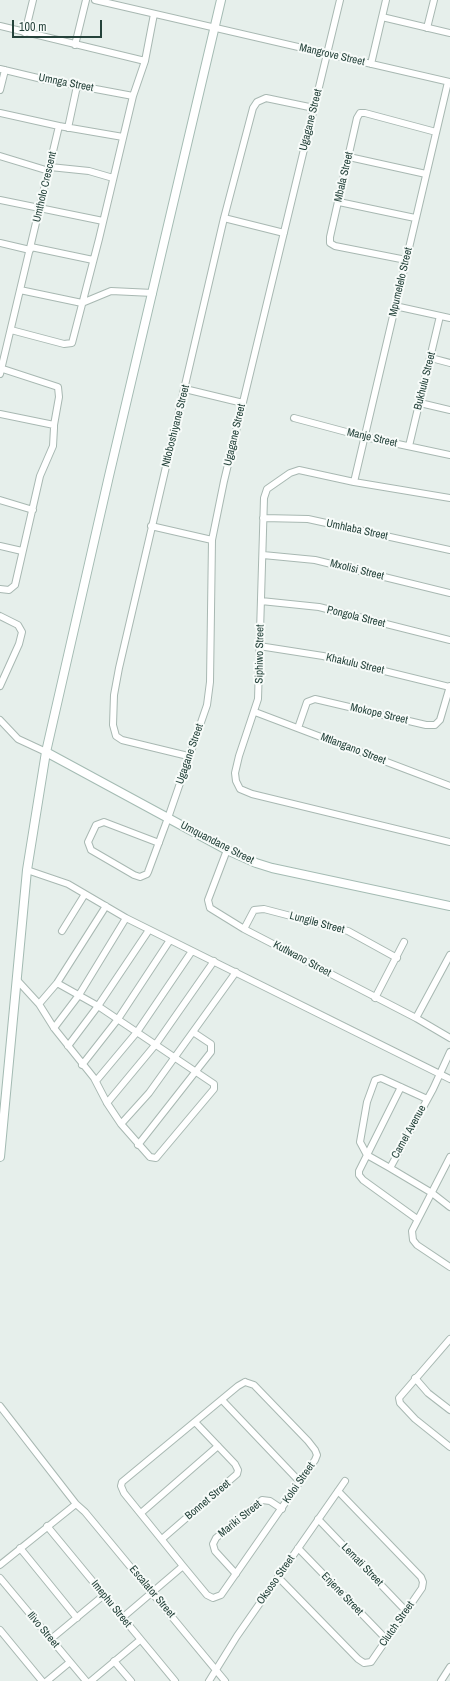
<!DOCTYPE html>
<style>
body{margin:0}
#map{position:relative;width:450px;height:1681px;overflow:hidden;background:#e6efeb;font-family:"Archivo Narrow",sans-serif}
canvas{display:block}
.scale{position:absolute;left:12px;top:20px;width:90px;height:18px;box-sizing:border-box;border:2px solid #24423a;border-top:0;padding-left:5px;font-size:12px;line-height:14px;white-space:nowrap;color:#24423a;-webkit-text-stroke:3px #f7fbf9;paint-order:stroke}
</style>
<div id="map">
<canvas width="450" height="1681"></canvas>
<div class="scale">100 m</div>
</div>
<script>
const context = document.querySelector('canvas').getContext('2d');
context.lineJoin = 'round';
function poly(rows) {
  const path = new Path2D();
  for (const r of rows) {
    path.moveTo(r[0], r[1]);
    for (let i = 2; i < r.length; i += 2) path.lineTo(r[i], r[i + 1]);
  }
  return path;
}
function trace(path, color, width, dash) {
  context.strokeStyle = color;
  context.lineWidth = width;
  context.lineCap = dash ? 'butt' : 'round';
  context.setLineDash(dash || []);
  context.stroke(path);
}
function label(font, color, halo, rows, align = 'center') {
  context.font = font + ' "Archivo Narrow",sans-serif';
  context.lineWidth = 4;
  context.setLineDash([]);
  context.textBaseline = 'middle';
  context.strokeStyle = halo;
  context.fillStyle = color;
  for (const [text, x, y, turn = 0] of rows) {
    context.save();
    context.translate(x, y);
    context.rotate((+turn || 0) * Math.PI / 180);
    context.textAlign = isNaN(turn) ? turn : align;
    if (halo) context.strokeText(text, 0, 0);
    context.fillText(text, 0, 0);
    context.restore();
  }
}
const street = poly([
 [95,0,450,82],
 [382,17,450,33],
 [0,26,145,61],
 [427,28,434,0],
 [25,33,33,0],
 [75,45,86,0],
 [371,64,386,0],
 [0,69,42,79,133,96],
 [0,90,5,70],
 [0,113,59,126,123,137],
 [68,128,77,86],
 [0,156,49,171],
 [349,157,426,174],
 [50,167,89,171,113,178],
 [0,200,103,221],
 [339,202,415,218],
 [224,218,284,233],
 [0,243,30,250],
 [31,247,93,260],
 [406,260,335,246,330,243,330,237,357,118,360,113,365,113,436,132],
 [20,290,82,303,111,291,153,293],
 [395,306,450,318],
 [11,330,64,344,72,343,99,239,133,96,145,61,154,14],
 [431,358,450,363],
 [0,368,58,387,59,397,54,425],
 [0,374,59,126],
 [185,389,243,403],
 [420,403,450,410],
 [0,414,54,425,54,428,53,446,40,476,15,585,9,590,0,589],
 [294,418,365,437,450,455],
 [409,446,440,316],
 [354,482,448,82],
 [450,498,354,482,299,470,290,473,267,489,264,498,258,699,239,756,235,773,236,781,240,789,252,794,450,842],
 [0,500,33,510],
 [263,518,308,519,450,550],
 [151,526,212,540],
 [0,546,22,551],
 [263,555,315,560,450,593],
 [261,601,319,607,450,640],
 [0,616,18,625,22,632,19,644,0,686],
 [259,646,323,656,450,687],
 [255,712,450,786],
 [0,720,18,739,46,752],
 [298,728,307,702,315,699,426,725,435,725,440,720,450,686],
 [188,756,122,740,116,736,113,725,114,695,119,668,224,218,253,108,257,102,266,98,314,108],
 [159,843,104,822,96,825,88,842,91,850,134,875,140,877,147,874,148,872,168,818,207,705,210,682,212,540,224,481,340,0],
 [227,850,208,900,210,908,244,929,416,1018,450,1038],
 [27,870,68,884,126,918,450,1079],
 [244,929,254,910,264,909,348,931,397,958],
 [62,931,85,894],
 [17,980,39,1004,54,1028,94,1078,107,1103,121,1124,150,1157,156,1158,214,1089,214,1084,98,1006,57,983],
 [375,998,404,942],
 [39,1004,57,983,106,906],
 [416,1018,450,955],
 [54,1028,79,995,126,918],
 [68,1046,98,1006,149,930],
 [450,1052,433,1089,390,1168,432,1193,450,1207],
 [82,1065,118,1019,170,940],
 [96,1081,137,1032,192,951],
 [401,1087,359,1171,359,1175,363,1180,417,1219],
 [107,1103,156,1044,214,961],
 [121,1124,149,1093,236,972],
 [138,1145,211,1052,211,1044,193,1032],
 [450,1157,412,1231,413,1240,417,1245,450,1267],
 [390,1168,367,1155,360,1142,367,1102,375,1080,381,1078,427,1099],
 [450,1339,399,1398,400,1403,415,1419,450,1447],
 [415,1378,428,1393,450,1410],
 [245,1382,254,1385,308,1441,315,1450,317,1455,315,1460,221,1595,213,1598,207,1595,183,1566,124,1493,121,1486,122,1482,238,1386,245,1382],
 [222,1400,300,1482],
 [0,1406,76,1504,85,1512,225,1681],
 [141,1513,218,1446],
 [318,1519,406,1611],
 [47,1526,175,1681],
 [162,1539,237,1474,238,1470,235,1464,195,1422],
 [20,1548,77,1618],
 [298,1548,387,1640],
 [0,1565,76,1504],
 [236,1574,215,1551,213,1544,216,1538,262,1500,270,1501,282,1509],
 [278,1577,358,1659,364,1663,371,1662,422,1588,423,1582,421,1577,338,1491],
 [0,1578,86,1681],
 [122,1618,183,1566],
 [0,1630,42,1681],
 [51,1639,104,1595],
 [114,1661,131,1681],
 [47,1681,70,1662],
 [91,1681,140,1640],
 [209,1681,237,1636,345,1481],
 [441,1681,450,1667]
]);
const secondary = poly([
 [46,752,227,850,256,863,272,868,450,906],
 [0,1157,27,870,46,752,109,476,221,0]
]);
const streetNames = [
 ["Mangrove Street",332,55,13],
 ["Umnga Street",66,83,11],
 ["Ugagane Street",311,120,-76],
 ["Mbala Street",344,177,-77],
 ["Umtholo Crescent",45,187,-77],
 ["Mpumelelo Street",401,282,-77],
 ["Bukhulu Street",425,381,-76],
 ["Ntloboshiyane Street",176,426,-76],
 ["Ugagane Street",235,435,-77],
 ["Manje Street",372,438,13],
 ["Umhlaba Street",357,530,12],
 ["Mxolisi Street",357,570,14],
 ["Pongola Street",356,617,14],
 ["Siphiwo Street",260,654,-89],
 ["Khakulu Street",355,664,13],
 ["Mokope Street",379,714,13],
 ["Mtlangano Street",353,749,21],
 ["Ugagane Street",190,754,-71],
 ["Umquandane Street",217,843,27],
 ["Lungile Street",317,923,15],
 ["Kutlwano Street",302,959,28],
 ["Camel Avenue",409,1132,-61],
 ["Koloi Street",299,1483,-55],
 ["Bonnet Street",208,1500,-40],
 ["Mariki Street",240,1519,-39],
 ["Lemati Street",362,1565,46],
 ["Oksoso Street",276,1580,-55],
 ["Escalator Street",152,1592,50],
 ["Enjene Street",342,1594,46],
 ["Imephu Street",111,1604,51],
 ["Clutch Street",397,1624,-55],
 ["Ilivo Street",43,1630,50]
];
trace(street, '#a8b8b2', 8);
trace(secondary, '#a4bbb3', 10);
trace(street, '#fff', 6);
trace(secondary, '#fff', 8);
label('11px', '#24423a', '#f7fbf9', streetNames);
</script>
